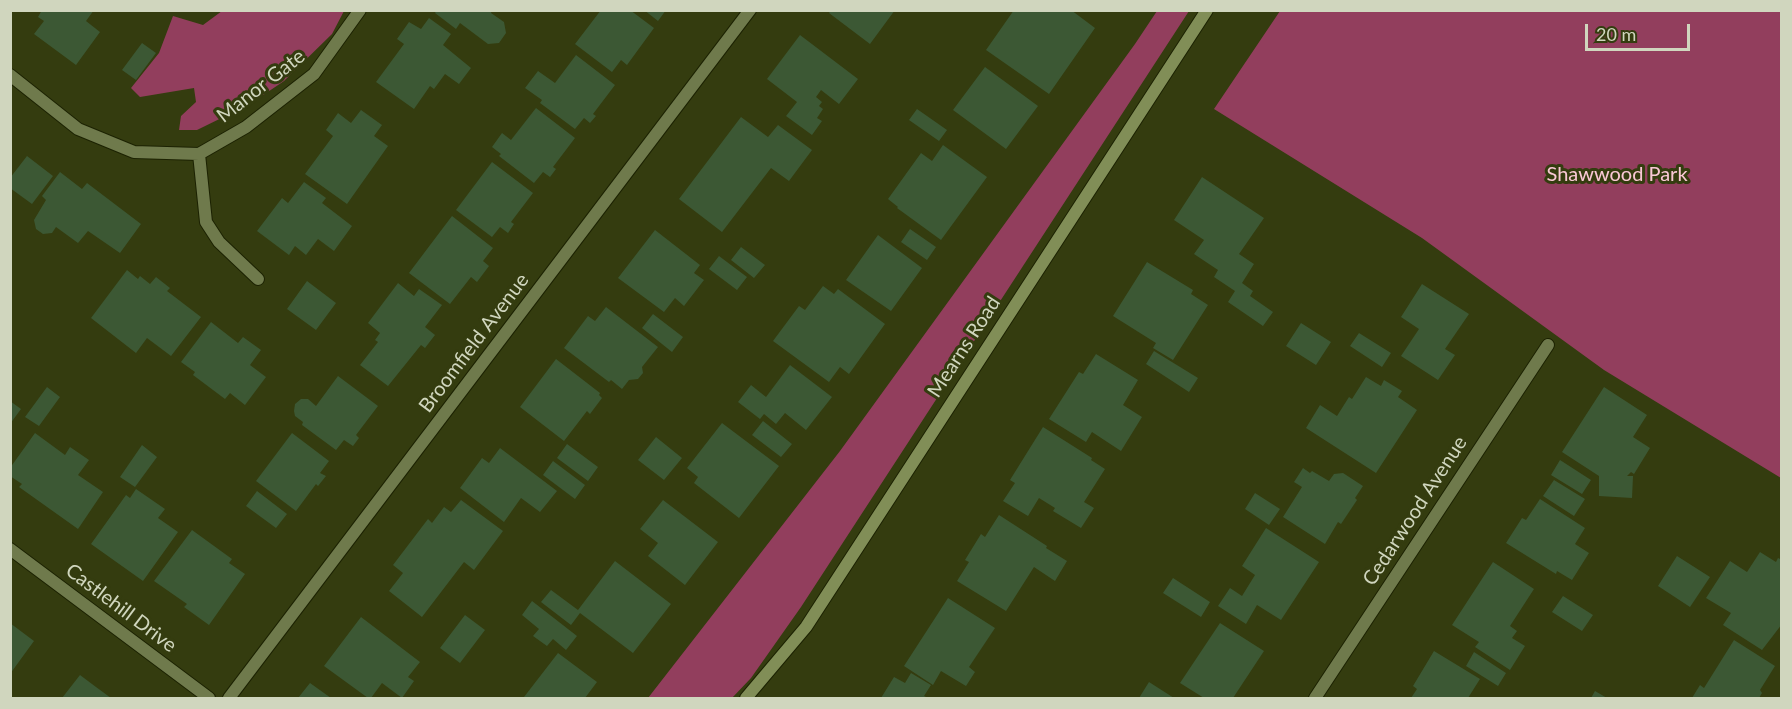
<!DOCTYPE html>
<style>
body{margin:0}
#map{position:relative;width:1792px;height:709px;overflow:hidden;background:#343c0f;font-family:Lato,sans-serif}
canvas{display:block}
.frame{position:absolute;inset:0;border:12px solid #d0d6be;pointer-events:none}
.scale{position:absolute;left:1585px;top:24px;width:105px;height:27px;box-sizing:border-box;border:3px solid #d0d6be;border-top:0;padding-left:8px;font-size:18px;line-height:21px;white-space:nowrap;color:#d0d6be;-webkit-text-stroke:4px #343c0f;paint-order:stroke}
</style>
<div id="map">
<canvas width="1792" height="709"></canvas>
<div class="frame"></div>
<div class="scale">20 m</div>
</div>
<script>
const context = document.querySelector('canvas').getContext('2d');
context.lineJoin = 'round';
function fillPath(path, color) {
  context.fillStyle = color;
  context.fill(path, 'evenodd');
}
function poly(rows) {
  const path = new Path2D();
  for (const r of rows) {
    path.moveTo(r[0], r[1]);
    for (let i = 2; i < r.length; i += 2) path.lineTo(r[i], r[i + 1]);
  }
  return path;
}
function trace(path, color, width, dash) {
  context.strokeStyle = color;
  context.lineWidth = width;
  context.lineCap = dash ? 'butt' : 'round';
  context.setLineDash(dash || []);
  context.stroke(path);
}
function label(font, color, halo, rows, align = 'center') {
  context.font = font + ' Lato,sans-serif';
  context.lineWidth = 6;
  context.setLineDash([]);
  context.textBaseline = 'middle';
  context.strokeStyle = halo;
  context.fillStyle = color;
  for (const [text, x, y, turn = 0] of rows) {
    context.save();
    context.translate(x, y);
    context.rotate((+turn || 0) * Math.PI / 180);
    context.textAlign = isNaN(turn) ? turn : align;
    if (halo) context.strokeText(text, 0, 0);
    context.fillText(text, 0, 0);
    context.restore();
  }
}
const green = poly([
 [222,11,344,11,332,34,284,81,250,104,197,130,179,130,181,116,196,102,194,88,140,97,131,88,159,53,173,16,203,25],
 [1157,11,1189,11,801,607,751,678,732,698,648,698,840,451,1135,44],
 [1280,11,1781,11,1781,478,1604,370,1422,238,1214,109]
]);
const building = poly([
 [42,10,94,10,86,21,100,32,76,65,34,34,44,21,38,17],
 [437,10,492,10,491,13,504,22,506,33,499,43,488,44,460,23,456,29,435,13],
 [601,10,630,10,654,28,627,65,621,60,612,72,575,44],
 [644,10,666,10,658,21],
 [831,10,895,10,870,44,829,13],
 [1014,10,1071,10,1095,28,1049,94,986,50],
 [429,18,451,34,443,45,471,68,459,84,445,74,434,89,430,86,414,109,376,82,404,44,397,39,409,22,421,29],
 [800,35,858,79,839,104,821,90,816,97,822,102,819,106,823,109,817,118,822,121,812,135,786,116,797,102,767,79],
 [142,43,156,53,136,80,122,70],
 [576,55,615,85,593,114,596,116,590,123,584,118,575,129,540,103,542,100,525,88,538,71,555,83],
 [985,67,1038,106,1006,149,953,110],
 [536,108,575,138,553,167,556,169,550,177,543,172,534,183,499,156,501,154,492,147,502,133,511,140],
 [917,109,947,130,939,141,909,120],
 [361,110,382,125,374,136,388,146,347,204,305,174,333,136,326,130,338,113,351,123],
 [741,117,768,137,778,125,812,150,789,181,771,168,722,232,679,199],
 [943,145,987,177,941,240,897,208,898,207,888,199,921,153,932,161],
 [27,156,53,176,32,204,10,188,10,178],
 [492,162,533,193,511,222,514,224,508,233,500,227,492,237,456,210],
 [60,172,82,189,87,183,141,224,120,253,88,231,78,243,56,227,52,233,43,234,36,229,34,220,46,200,42,196],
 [1202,177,1264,218,1239,254,1254,264,1242,283,1253,291,1250,296,1273,312,1263,326,1228,302,1235,291,1214,277,1218,270,1194,254,1204,240,1174,220],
 [304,182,326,198,322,203,352,226,334,251,318,239,306,255,295,246,289,255,257,231,282,198,288,203],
 [452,216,493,248,483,261,489,266,477,282,471,277,450,304,409,273],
 [910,229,936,247,927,260,901,242],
 [655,230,700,265,694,273,704,280,684,306,675,298,664,312,618,278],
 [878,235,922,268,891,311,846,280],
 [741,247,765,265,754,278,731,260],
 [719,256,747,277,737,290,709,269],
 [1147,262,1193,290,1191,294,1208,305,1173,360,1153,348,1156,343,1113,316],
 [127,270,138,279,140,276,150,284,156,277,170,288,167,291,201,317,171,356,147,338,136,353,91,318],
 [307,281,336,303,316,330,287,309],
 [398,283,414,296,419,289,442,305,425,327,435,335,425,348,421,345,388,386,360,365,378,342,375,340,380,333,368,323],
 [1422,284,1469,314,1445,349,1455,355,1438,380,1401,356,1419,329,1401,317],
 [823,286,834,294,838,289,885,324,849,374,840,367,829,382,773,341,799,306,805,310],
 [606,307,658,347,642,367,643,373,638,379,629,380,622,389,611,380,609,382,564,348,588,316,595,321],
 [653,314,683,337,672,352,642,328],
 [211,322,238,343,243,337,261,350,250,365,266,377,245,405,230,393,225,399,193,375,195,372,181,362],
 [1301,323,1331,342,1316,365,1286,346],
 [1359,333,1391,353,1382,367,1350,346],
 [1154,351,1198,378,1189,392,1146,364],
 [1096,354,1138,380,1123,405,1142,417,1121,451,1092,432,1086,442,1049,419,1079,372,1083,374],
 [556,359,600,393,599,395,602,398,590,414,587,411,564,441,520,407],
 [790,365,832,397,806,430,785,413,776,424,764,414,760,419,738,402,751,385,766,397],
 [338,376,378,406,356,435,359,438,353,446,344,440,336,450,302,425,303,422,295,416,294,411,295,404,301,399,308,399,316,406],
 [1366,377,1381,386,1384,380,1402,391,1398,397,1417,410,1376,473,1306,428,1320,405,1337,416,1349,397,1352,399],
 [47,387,60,397,39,426,25,417],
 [1604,387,1647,415,1633,437,1650,448,1634,474,1631,472,1627,476,1633,476,1632,498,1599,496,1599,476,1562,452],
 [10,401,21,409,10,424],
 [763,421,792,444,781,457,752,435],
 [722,423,779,466,739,518,694,483,698,477,687,468],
 [1043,427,1092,458,1091,460,1105,469,1084,502,1094,508,1081,528,1053,511,1055,508,1039,498,1028,516,1003,501,1015,483,1010,480],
 [35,433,65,455,70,447,89,460,78,475,103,492,78,529,19,487,22,484,10,476,10,468],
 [292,433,329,461,320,473,326,476,318,486,316,484,296,511,256,481],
 [656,437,682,458,664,480,638,460],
 [567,444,598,467,588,481,557,458],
 [142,445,157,457,135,487,120,477],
 [500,448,557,491,540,512,521,498,504,522,460,488,482,458,489,463],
 [1560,460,1591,480,1582,494,1551,475],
 [553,461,585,485,575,499,543,475],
 [1303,468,1310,473,1312,471,1329,481,1334,474,1343,473,1363,486,1355,498,1357,500,1341,524,1338,522,1325,544,1283,517,1302,487,1294,482],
 [1554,480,1585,499,1574,516,1543,496],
 [136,489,165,509,158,518,178,532,143,581,91,544,126,495,130,498],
 [257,491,287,514,276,528,246,506],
 [1255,493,1280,509,1269,525,1245,509],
 [1540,499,1585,528,1575,544,1589,553,1572,580,1557,571,1556,574,1506,543,1522,518,1526,520],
 [461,500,503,531,474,570,464,562,422,617,389,591,403,573,393,565,428,519,432,523,444,507,451,512],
 [663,500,718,542,685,585,648,556,658,543,640,529],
 [999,515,1047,546,1046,548,1067,561,1055,581,1034,567,1006,611,957,581,969,562,965,560,981,534,985,537],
 [1266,528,1319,562,1281,620,1257,605,1246,624,1218,606,1230,588,1242,596,1255,575,1242,566],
 [192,530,232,559,229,563,245,574,209,625,184,607,187,604,154,581],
 [1760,552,1776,562,1778,558,1782,560,1782,624,1762,650,1723,625,1731,613,1706,598,1730,561,1747,572],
 [1677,556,1710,577,1690,607,1658,586],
 [615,561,671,604,633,653,580,613,571,625,541,602,551,590,578,610],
 [1493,562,1534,589,1510,626,1517,631,1512,638,1525,646,1510,670,1475,647,1479,642,1452,625],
 [1173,578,1210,602,1201,617,1163,593],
 [1563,596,1593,615,1582,631,1552,612],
 [948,598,995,628,969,667,975,672,966,686,941,671,933,685,904,666],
 [532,601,577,636,566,650,553,639,547,646,533,636,539,629,522,615],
 [465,615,485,630,460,663,440,648],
 [361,617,420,662,408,677,414,681,402,698,382,683,371,698,368,698,324,666],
 [10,623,34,641,10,674],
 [1220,623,1264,651,1233,698,1204,698,1180,683],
 [1734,640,1775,666,1760,690,1762,693,1759,698,1692,698,1700,685,1704,688],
 [1434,651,1480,679,1468,698,1411,698,1417,689,1413,686],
 [1474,652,1506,673,1498,686,1466,666],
 [558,653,597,682,585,698,526,698,524,697],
 [911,673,931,685,924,696,928,698,881,698,894,677,905,683],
 [80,675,96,687,111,698,62,698],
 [1149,682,1174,698,1139,698],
 [310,683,331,698,298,698],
 [1595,691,1607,698,1591,698]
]);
const street = poly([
 [10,75,78,129,134,152,199,154,246,127,314,74,360,10],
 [199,154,206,222,219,242,258,279],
 [10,549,209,698],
 [229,698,750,10],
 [1315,698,1548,345]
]);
const secondary = poly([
 [746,698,806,627,1207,10]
]);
const streetNames = [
 ["Manor Gate",261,86,-38],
 ["Broomfield Avenue",474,343,-53],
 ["Mearns Road",964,347,-57],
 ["Cedarwood Avenue",1415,511,-57],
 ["Castlehill Drive",121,608,37]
];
const parkNames = [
 ["Shawwood Park",1617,175]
];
fillPath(green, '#923e5d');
fillPath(building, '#3c5834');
trace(street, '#1c2202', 14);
trace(secondary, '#1c2202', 14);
trace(street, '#6f7a4c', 12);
trace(secondary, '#818e57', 12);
label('20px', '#d0d6be', '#343c0f', streetNames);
label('20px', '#fac8d6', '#343c0f', parkNames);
</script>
